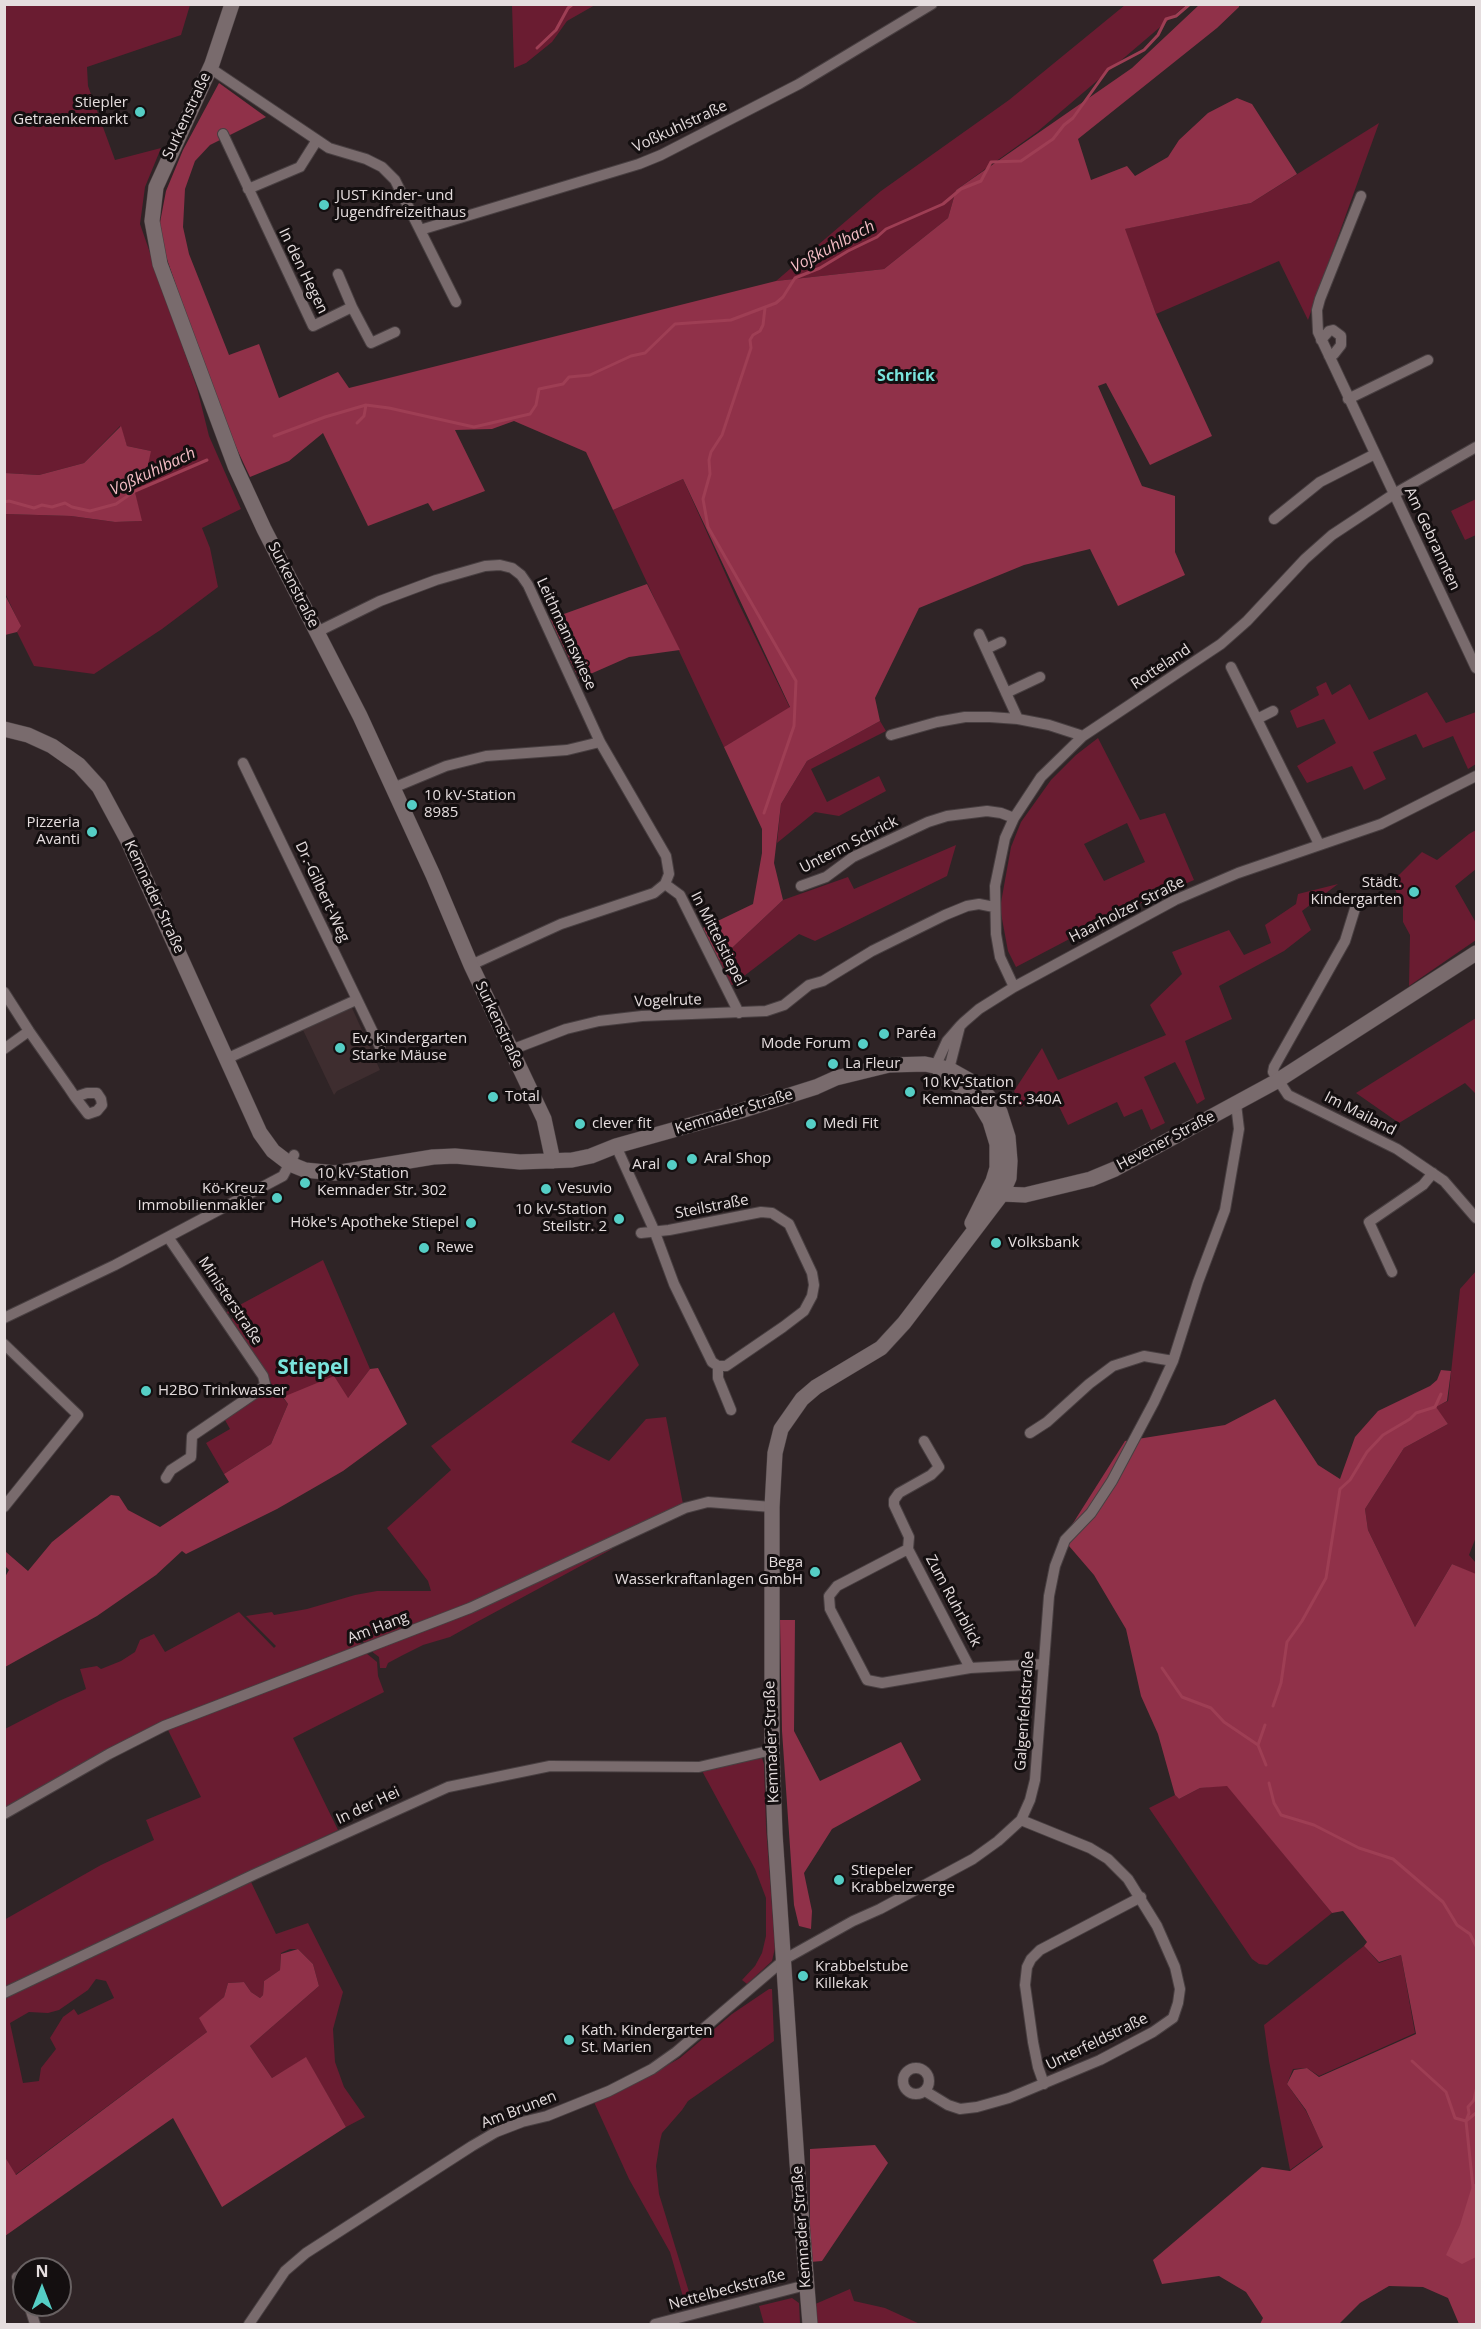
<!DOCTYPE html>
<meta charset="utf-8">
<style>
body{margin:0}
#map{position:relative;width:1481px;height:2329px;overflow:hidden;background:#2f2426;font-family:"Open Sans",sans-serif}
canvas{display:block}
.frame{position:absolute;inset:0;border:6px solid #e5ddde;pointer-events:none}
.north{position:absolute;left:12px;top:2257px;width:60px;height:60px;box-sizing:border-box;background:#140f10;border:2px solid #686162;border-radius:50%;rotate:0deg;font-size:16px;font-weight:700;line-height:24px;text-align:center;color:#e5ddde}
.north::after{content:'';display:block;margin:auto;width:21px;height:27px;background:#55cec5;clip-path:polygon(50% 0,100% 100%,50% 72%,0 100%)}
</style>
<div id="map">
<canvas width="1481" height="2329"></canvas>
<div class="frame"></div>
<div class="north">N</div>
</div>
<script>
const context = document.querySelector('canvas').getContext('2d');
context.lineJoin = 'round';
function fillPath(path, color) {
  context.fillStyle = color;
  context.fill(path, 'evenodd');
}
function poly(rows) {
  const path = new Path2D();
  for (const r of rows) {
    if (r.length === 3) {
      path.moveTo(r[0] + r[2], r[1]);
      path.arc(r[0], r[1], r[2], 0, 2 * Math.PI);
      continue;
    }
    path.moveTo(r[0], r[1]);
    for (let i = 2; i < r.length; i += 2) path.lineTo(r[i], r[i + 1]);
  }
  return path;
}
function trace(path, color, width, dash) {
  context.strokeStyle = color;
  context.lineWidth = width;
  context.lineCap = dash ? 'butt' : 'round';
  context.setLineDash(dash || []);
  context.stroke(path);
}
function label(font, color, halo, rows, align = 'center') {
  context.font = font + ' "Open Sans",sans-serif';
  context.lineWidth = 6;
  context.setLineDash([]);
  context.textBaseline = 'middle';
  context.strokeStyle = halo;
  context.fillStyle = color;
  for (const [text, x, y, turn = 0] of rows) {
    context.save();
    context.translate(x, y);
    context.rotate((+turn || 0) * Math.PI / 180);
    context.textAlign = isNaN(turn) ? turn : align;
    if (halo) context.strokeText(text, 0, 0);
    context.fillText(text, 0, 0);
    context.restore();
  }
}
const built = poly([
 [352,1008,380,1070,337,1091,334,1095,303,1030]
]);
const green = poly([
 [5,5,190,5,181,35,87,67,88,86,115,160,161,148,145,187,140,224,197,388,209,436,241,509,202,528,210,548,218,587,162,629,94,674,34,666,17,632,20,625,5,593,5,514,71,516,115,522,141,521,132,480,151,451,127,446,120,426,84,463,39,475,5,473],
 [512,5,512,4,595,5,567,21,552,42,526,63,514,68],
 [1125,5,1186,5,1037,132,956,190,948,218,884,269,776,281,881,191,1009,100],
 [1379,123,1308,320,1279,261,1156,314,1124,229,1251,203],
 [683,479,738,602,790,708,724,747,613,510],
 [1476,499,1476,535,1465,540,1451,511],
 [1326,682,1332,695,1350,684,1369,720,1427,692,1446,723,1476,712,1476,764,1468,769,1453,736,1423,748,1416,734,1373,752,1386,779,1364,790,1352,766,1307,783,1297,766,1336,743,1324,719,1297,728,1290,711,1319,695,1316,687],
 [880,721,886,731,811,769,827,802,879,776,886,791,839,816,815,812,777,843,781,804,807,761],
 [1098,738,1140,820,1165,813,1194,880,1121,912,1016,967,1008,951,1000,908,1011,847,1021,822,1051,780,1076,755],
 [1127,823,1145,862,1104,881,1084,844],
 [1476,830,1476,869,1455,886,1476,923,1476,940,1409,986,1410,935,1403,922,1403,908,1392,882,1422,852,1437,860,1469,834],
 [956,845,947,876,815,941,799,934,731,986,716,963,783,900,848,877,854,889],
 [1338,884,1302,911,1311,930,1284,951,1219,986,1232,1019,1185,1041,1205,1099,1197,1104,1175,1062,1144,1077,1165,1123,1151,1130,1142,1109,1124,1117,1117,1102,1068,1125,1052,1092,1021,1107,1014,1091,1042,1048,1058,1080,1166,1035,1150,1005,1182,974,1172,952,1229,930,1244,955,1271,943,1265,925,1296,904,1298,894],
 [1476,1018,1476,1094,1465,1083,1399,1123,1356,1093],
 [323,1260,370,1369,348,1398,283,1398,288,1404,271,1444,224,1474,206,1443,230,1429,225,1420,262,1394,267,1395,275,1389,228,1321,236,1316,235,1313,223,1314],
 [1476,1271,1476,1537,1469,1555,1476,1563,1476,1575,1452,1564,1415,1627,1368,1530,1365,1509,1404,1448,1448,1424,1435,1407,1448,1401,1460,1289],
 [614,1312,639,1365,571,1442,609,1461,646,1419,666,1417,683,1504,503,1590,366,1645,362,1640,358,1639,363,1647,204,1707,5,1809,5,1729,59,1701,86,1689,80,1669,97,1666,101,1669,121,1661,135,1652,140,1640,154,1634,165,1652,239,1612,274,1648,276,1646,246,1616,272,1612,274,1615,307,1609,355,1595,377,1591,431,1591,428,1581,387,1528,451,1470,431,1446],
 [611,1545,612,1549,475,1623,450,1637,423,1645,403,1655,388,1663,386,1668,380,1668,379,1657,371,1651],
 [366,1653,377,1662,378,1676,384,1692,293,1738,338,1830,7,1988,4,1984,4,1920,101,1865,154,1840,146,1820,201,1797,168,1730],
 [757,1756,762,1758,764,1764,766,1826,775,1948,772,1961,747,1984,742,1980,755,1966,762,1953,766,1936,766,1898,755,1869,701,1769],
 [1227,1785,1332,1913,1267,1965,1259,1964,1252,1959,1149,1808,1175,1795,1179,1799,1200,1788],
 [251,1882,276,1934,308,1923,343,1992,333,2029,335,2062,344,2087,365,2117,346,2127,306,2058,272,2078,250,2046,319,1986,313,1964,298,1949,290,1949,281,1953,280,1970,264,1981,263,1995,260,1998,251,1992,244,1982,228,1983,224,1997,200,2018,207,2032,15,2175,5,2157,5,1996],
 [96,1979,106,1981,114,1998,78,2015,74,2009,63,2017,50,2038,56,2049,41,2068,39,2081,23,2083,10,2023,29,2012,48,2013,59,2010,88,1990],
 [1364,1946,1379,1963,1401,1955,1415,2033,1319,2076,1307,2068,1293,2069,1287,2084,1306,2111,1323,2146,1290,2170,1269,2061,1264,2025],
 [769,1989,772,1989,774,2041,688,2101,682,2110,662,2133,660,2141,656,2166,659,2194,693,2305,686,2307,670,2252,629,2179,594,2102,654,2073,680,2058,732,2014],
 [850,2289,854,2301,885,2308,920,2324,816,2324,813,2305],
 [792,2298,799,2303,800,2324,764,2324,759,2306]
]);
const forest = poly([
 [1199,5,1239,5,1239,7,1217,28,1078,139,1091,180,1127,166,1135,176,1168,157,1179,140,1208,113,1237,98,1252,104,1297,174,1251,203,1125,229,1156,314,1212,436,1150,465,1106,383,1098,386,1142,486,1175,496,1175,552,1185,575,1118,606,1090,549,1024,565,919,608,875,698,880,721,807,761,781,804,774,863,783,900,716,963,701,929,753,904,762,853,762,829,724,747,790,707,683,479,613,510,586,452,514,421,492,429,455,430,485,491,433,511,428,503,368,526,323,433,289,461,250,477,219,411,158,233,166,191,183,150,219,83,266,117,210,145,195,161,185,189,183,227,189,254,229,355,259,344,279,398,338,372,349,388,776,281,884,269,948,218,956,190,1132,68],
 [121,426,127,446,151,451,146,474,132,480,142,521,115,522,71,516,5,514,5,473,39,475,84,463],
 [647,584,680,650,629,657,579,679,550,619],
 [4,593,21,626,17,632,5,635],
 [378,1368,407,1424,343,1471,277,1509,186,1554,182,1551,156,1575,97,1616,5,1667,5,1577,9,1570,5,1566,6,1552,28,1571,52,1542,111,1495,119,1496,128,1510,160,1527,229,1482,224,1474,271,1444,288,1404,283,1397,334,1376,348,1398,370,1369],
 [1441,1370,1451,1371,1447,1401,1436,1407,1448,1424,1404,1448,1365,1509,1368,1530,1415,1627,1452,1564,1476,1574,1476,2324,1459,2324,1448,2298,1423,2287,1389,2286,1360,2303,1339,2324,1260,2324,1263,2318,1246,2292,1219,2276,1162,2284,1153,2260,1262,2167,1290,2171,1323,2147,1306,2110,1287,2084,1294,2070,1307,2068,1319,2077,1416,2034,1401,1955,1379,1962,1364,1946,1367,1942,1343,1911,1332,1913,1227,1786,1200,1788,1179,1799,1175,1795,1158,1734,1141,1696,1126,1629,1094,1575,1063,1539,1125,1441,1225,1425,1275,1399,1318,1465,1340,1479,1355,1437,1378,1411,1430,1386,1437,1380],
 [780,1620,795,1620,794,1731,820,1781,901,1742,921,1780,832,1829,804,1873,812,1911,811,1929,799,1926,794,1905,782,1731],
 [298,1949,313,1964,319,1986,250,2046,272,2078,306,2057,346,2127,222,2207,173,2118,5,2236,5,2157,16,2175,207,2032,199,2018,224,1997,228,1983,244,1982,251,1992,260,1998,263,1995,264,1981,280,1970,281,1954],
 [875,2145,888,2163,822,2261,810,2262,810,2149]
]);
const water = poly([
 [1473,2183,1476,2185,1476,2257,1462,2264,1446,2255,1460,2225]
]);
const stream = poly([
 [537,48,556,30,568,8,573,4],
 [357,423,364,416,366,405],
 [274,436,325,417,366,405,389,408,474,427,530,414,536,405,539,389,563,384,569,377,590,375,631,356,645,353,675,324,731,320,776,303,783,297,795,278,820,268,848,251,877,237,886,229,943,204,961,189,981,181,991,162,1021,161,1053,139,1064,125,1073,118,1108,69,1144,50,1158,35,1166,19,1176,16,1190,4],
 [4,502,9,501,34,508,42,505,52,507,65,503,72,507,90,511,116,504,135,491,207,460],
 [764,813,794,726,796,681,708,527,703,499,710,474,709,460,711,452,722,435,751,348,750,340,753,335,760,331,763,325,765,308],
 [1162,1668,1182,1697,1211,1708,1224,1722,1258,1745],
 [1273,1706,1281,1683,1287,1642,1302,1621,1326,1578,1340,1489,1350,1480,1367,1452,1383,1435,1410,1419,1416,1413,1435,1407,1441,1394],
 [1258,1745,1266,1765],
 [1258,1745,1265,1725],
 [1269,1783,1274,1803,1281,1815,1314,1825,1359,1848,1393,1859,1443,1902,1457,1925,1470,1934,1476,1946],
 [1412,2061,1446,2092,1455,2118,1466,2121,1469,2113,1468,2107,1474,2100,1476,2090],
 [1473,2187,1466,2121,1476,2113]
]);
const street = poly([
 [210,68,329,148,366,159,382,167,395,180,420,230,639,164,661,155,799,84,932,4],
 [223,134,313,326,352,307,371,343,395,332],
 [248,189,300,167,317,140],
 [1361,196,1320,299,1317,310,1318,332,1476,668],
 [420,230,456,302],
 [338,274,352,307],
 [1321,340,1329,331,1333,330,1341,336,1341,345,1334,354,1329,356],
 [1348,399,1428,360],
 [1274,519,1320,482,1375,454],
 [317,632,380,601,436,580,485,566,500,565,512,568,521,575,528,585,600,742,666,856,669,874,665,884,654,893,561,924,471,965],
 [979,634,1018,719],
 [986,649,1001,642],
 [1231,667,1319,844],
 [1006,693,1040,677],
 [1257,719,1273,711],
 [891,735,937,722,965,717,990,717,1018,719,1049,725,1083,736],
 [243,763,380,1047],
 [393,788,446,766,486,756,567,750,600,742],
 [665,884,680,895,739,1013],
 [801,886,826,877,853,857,928,822,947,816,987,811,1001,813,1014,818],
 [1358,899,1345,941,1274,1067,1273,1072,1288,1095,1397,1149,1444,1181,1476,1218],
 [1014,987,1000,957,996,934,995,886,1005,838,1014,818,1041,777,1083,736,1221,644,1247,621,1305,559,1332,535,1394,494,1476,447],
 [4,992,29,1031,69,1088,75,1097,88,1114,97,1111,102,1105,101,1099,97,1093,87,1093,75,1097],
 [960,1026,949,1069,939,1076,936,1065,947,1041,960,1026,964,1022,979,1009,1014,987,1175,900,1238,873,1381,824,1476,776],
 [4,1049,29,1031],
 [511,1050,566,1029,599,1021,642,1016,766,1011,784,1005,809,985,823,981,872,951,945,915,967,906,979,904,994,907],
 [226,1059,356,1000],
 [616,1146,654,1230,674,1284,712,1362,718,1366,718,1378,731,1410],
 [641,1233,669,1230,761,1212,772,1213,789,1224,812,1273,814,1285,812,1296,804,1311,783,1327,726,1366,718,1366],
 [1392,1272,1369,1222,1423,1185,1433,1173],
 [4,1318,115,1265,283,1176,294,1155],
 [4,1344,78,1415,4,1507],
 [1030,1433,1047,1422,1089,1384,1113,1366,1144,1356,1173,1361],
 [924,1441,939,1467,931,1475,899,1493,894,1500,894,1505,909,1537,908,1549,970,1668],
 [166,1478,171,1470,191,1457,192,1436,261,1389,265,1384,263,1376,168,1237],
 [908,1549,837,1586,829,1596,830,1609,867,1680,882,1683,970,1668,1044,1664],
 [4,1814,109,1754,164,1726,470,1608,685,1508,708,1502,772,1507],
 [4,1993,253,1875,448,1787,550,1766,699,1767,772,1750],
 [916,2081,13],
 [1044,2084,1038,2067,1033,2042,1025,1985,1027,1967,1031,1959,1040,1950,1141,1897],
 [925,2091,948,2105,960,2109,977,2107,1009,2098,1100,2060,1153,2032,1173,2018,1178,2003,1180,1989,1175,1967,1157,1926,1128,1879,1108,1859,1090,1848,1021,1820],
 [17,2277,24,2290],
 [29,2305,35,2324],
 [249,2324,285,2271,306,2253,472,2146,496,2132,522,2122,547,2116,609,2091,652,2069,676,2052,785,1959,853,1921,880,1909,973,1859,998,1841,1021,1820,1030,1800,1035,1780,1049,1596,1055,1566,1065,1540,1091,1513,1112,1481,1154,1402,1173,1361,1198,1282,1225,1210,1239,1129,1236,1104],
 [655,2324,806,2285]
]);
const secondary = poly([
 [232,4,212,64,156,187,152,221,160,264,235,466,264,529,360,716,433,875,471,965,544,1119,553,1161],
 [4,729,28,735,52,746,79,765,99,787,127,839,260,1133,273,1151,290,1164,305,1170,335,1173,433,1157,455,1156,520,1162,572,1160,591,1156,616,1146,737,1112,816,1087,836,1078,889,1065,925,1064,949,1069,974,1083,988,1096,1000,1112,1008,1137,1010,1161,1009,1178,1002,1194,904,1323,881,1348,816,1387,802,1399,781,1429,775,1453,772,1507,772,1750,775,1834,797,2162,810,2324],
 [943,1078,959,1086,980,1104,990,1121,997,1144,997,1168,993,1181,972,1223],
 [993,1181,1002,1194,1025,1195,1091,1179,1115,1169,1277,1081,1476,953]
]);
const markers = [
 [140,112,6,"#55cec5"],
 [324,205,6,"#55cec5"],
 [412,805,6,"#55cec5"],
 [92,832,6,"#55cec5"],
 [1414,892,6,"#55cec5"],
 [884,1034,6,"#55cec5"],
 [863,1044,6,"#55cec5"],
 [340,1048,6,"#55cec5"],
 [833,1064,6,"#55cec5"],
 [910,1092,6,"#55cec5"],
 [493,1097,6,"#55cec5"],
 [580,1124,6,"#55cec5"],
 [811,1124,6,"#55cec5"],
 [692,1159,6,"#55cec5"],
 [672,1165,6,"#55cec5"],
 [305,1183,6,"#55cec5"],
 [546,1189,6,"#55cec5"],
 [277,1198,6,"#55cec5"],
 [619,1219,6,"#55cec5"],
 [471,1223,6,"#55cec5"],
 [996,1243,6,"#55cec5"],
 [424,1248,6,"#55cec5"],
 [146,1391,6,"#55cec5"],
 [815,1572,6,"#55cec5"],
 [839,1880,6,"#55cec5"],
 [803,1976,6,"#55cec5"],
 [569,2040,6,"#55cec5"]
];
const poiNames = [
 ["Stiepler",128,103,"right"],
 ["Getraenkemarkt",128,120,"right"],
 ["JUST Kinder- und",336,196],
 ["Jugendfreizeithaus",336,213],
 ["10 kV-Station",424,796],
 ["8985",424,813],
 ["Pizzeria",80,823,"right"],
 ["Avanti",80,840,"right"],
 ["Städt.",1402,883,"right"],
 ["Kindergarten",1402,900,"right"],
 ["Paréa",896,1034],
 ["Ev. Kindergarten",352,1039],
 ["Starke Mäuse",352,1056],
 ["Mode Forum",851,1044,"right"],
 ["La Fleur",845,1064],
 ["10 kV-Station",922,1083],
 ["Kemnader Str. 340A",922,1100],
 ["Total",505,1097],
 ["clever fit",592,1124],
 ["Medi Fit",823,1124],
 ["Aral Shop",704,1159],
 ["Aral",660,1165,"right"],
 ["10 kV-Station",317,1174],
 ["Kemnader Str. 302",317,1191],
 ["Kö-Kreuz",265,1189,"right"],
 ["Immobilienmakler",265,1206,"right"],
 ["Vesuvio",558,1189],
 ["10 kV-Station",607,1210,"right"],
 ["Steilstr. 2",607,1227,"right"],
 ["Höke's Apotheke Stiepel",459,1223,"right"],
 ["Volksbank",1008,1243],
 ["Rewe",436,1248],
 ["H2BO Trinkwasser",158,1391],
 ["Bega",803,1563,"right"],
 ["Wasserkraftanlagen GmbH",803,1580,"right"],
 ["Stiepeler",851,1871],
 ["Krabbelzwerge",851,1888],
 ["Krabbelstube",815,1967],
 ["Killekak",815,1984],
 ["Kath. Kindergarten",581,2031],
 ["St. Marien",581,2048]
];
const streetNames = [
 ["Surkenstraße",187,116,-65],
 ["Voßkuhlstraße",680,127,-25],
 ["In den Hegen",303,271,64],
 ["Am Gebrannten",1432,539,65],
 ["Surkenstraße",293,585,63],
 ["Leithmannswiese",566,634,65],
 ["Rotteland",1161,667,-34],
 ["Unterm Schrick",849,845,-27],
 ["Dr.-Gilbert-Weg",322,892,65],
 ["Kemnader Straße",154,897,65],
 ["Haarholzer Straße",1127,910,-27],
 ["In Mittelstiepel",718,939,63],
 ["Vogelrute",668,1001,-2],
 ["Surkenstraße",499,1025,65],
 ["Kemnader Straße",734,1112,-17],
 ["Im Mailand",1360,1114,27],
 ["Hevener Straße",1166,1141,-28],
 ["Steilstraße",712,1207,-11],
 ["Ministerstraße",230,1301,56],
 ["Zum Ruhrblick",953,1601,62],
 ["Am Hang",378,1628,-21],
 ["Galgenfeldstraße",1025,1711,-86],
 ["Kemnader Straße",772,1742,-92],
 ["In der Hei",368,1806,-25],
 ["Unterfeldstraße",1097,2042,-26],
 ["Am Brunen",519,2110,-21],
 ["Kemnader Straße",802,2227,-94],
 ["Nettelbeckstraße",727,2290,-15]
];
const waterNames = [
 ["Voßkuhlbach",833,247,-28],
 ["Voßkuhlbach",153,472,-25]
];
const neighbourhoodNames = [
 ["Schrick",906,376]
];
const districtNames = [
 ["Stiepel",313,1368]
];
fillPath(built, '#3e2d2f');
fillPath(green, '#6a1c31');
fillPath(forest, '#903149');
fillPath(water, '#9e3e54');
trace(stream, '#9e3e54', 3);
trace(street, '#483f41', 12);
trace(secondary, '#483f41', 16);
trace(street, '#796b6d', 10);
trace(secondary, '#796b6d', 15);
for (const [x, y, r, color] of markers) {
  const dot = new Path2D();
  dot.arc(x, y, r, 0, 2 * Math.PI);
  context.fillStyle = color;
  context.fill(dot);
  trace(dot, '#140f10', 2);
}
label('15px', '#e5ddde', '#140f10', poiNames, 'left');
label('15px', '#e5ddde', '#140f10', streetNames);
label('italic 16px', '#f3bcc4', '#140f10', waterNames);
label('bold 16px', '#7ae4dc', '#140f10', neighbourhoodNames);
label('bold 21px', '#7ae4dc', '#140f10', districtNames);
</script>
